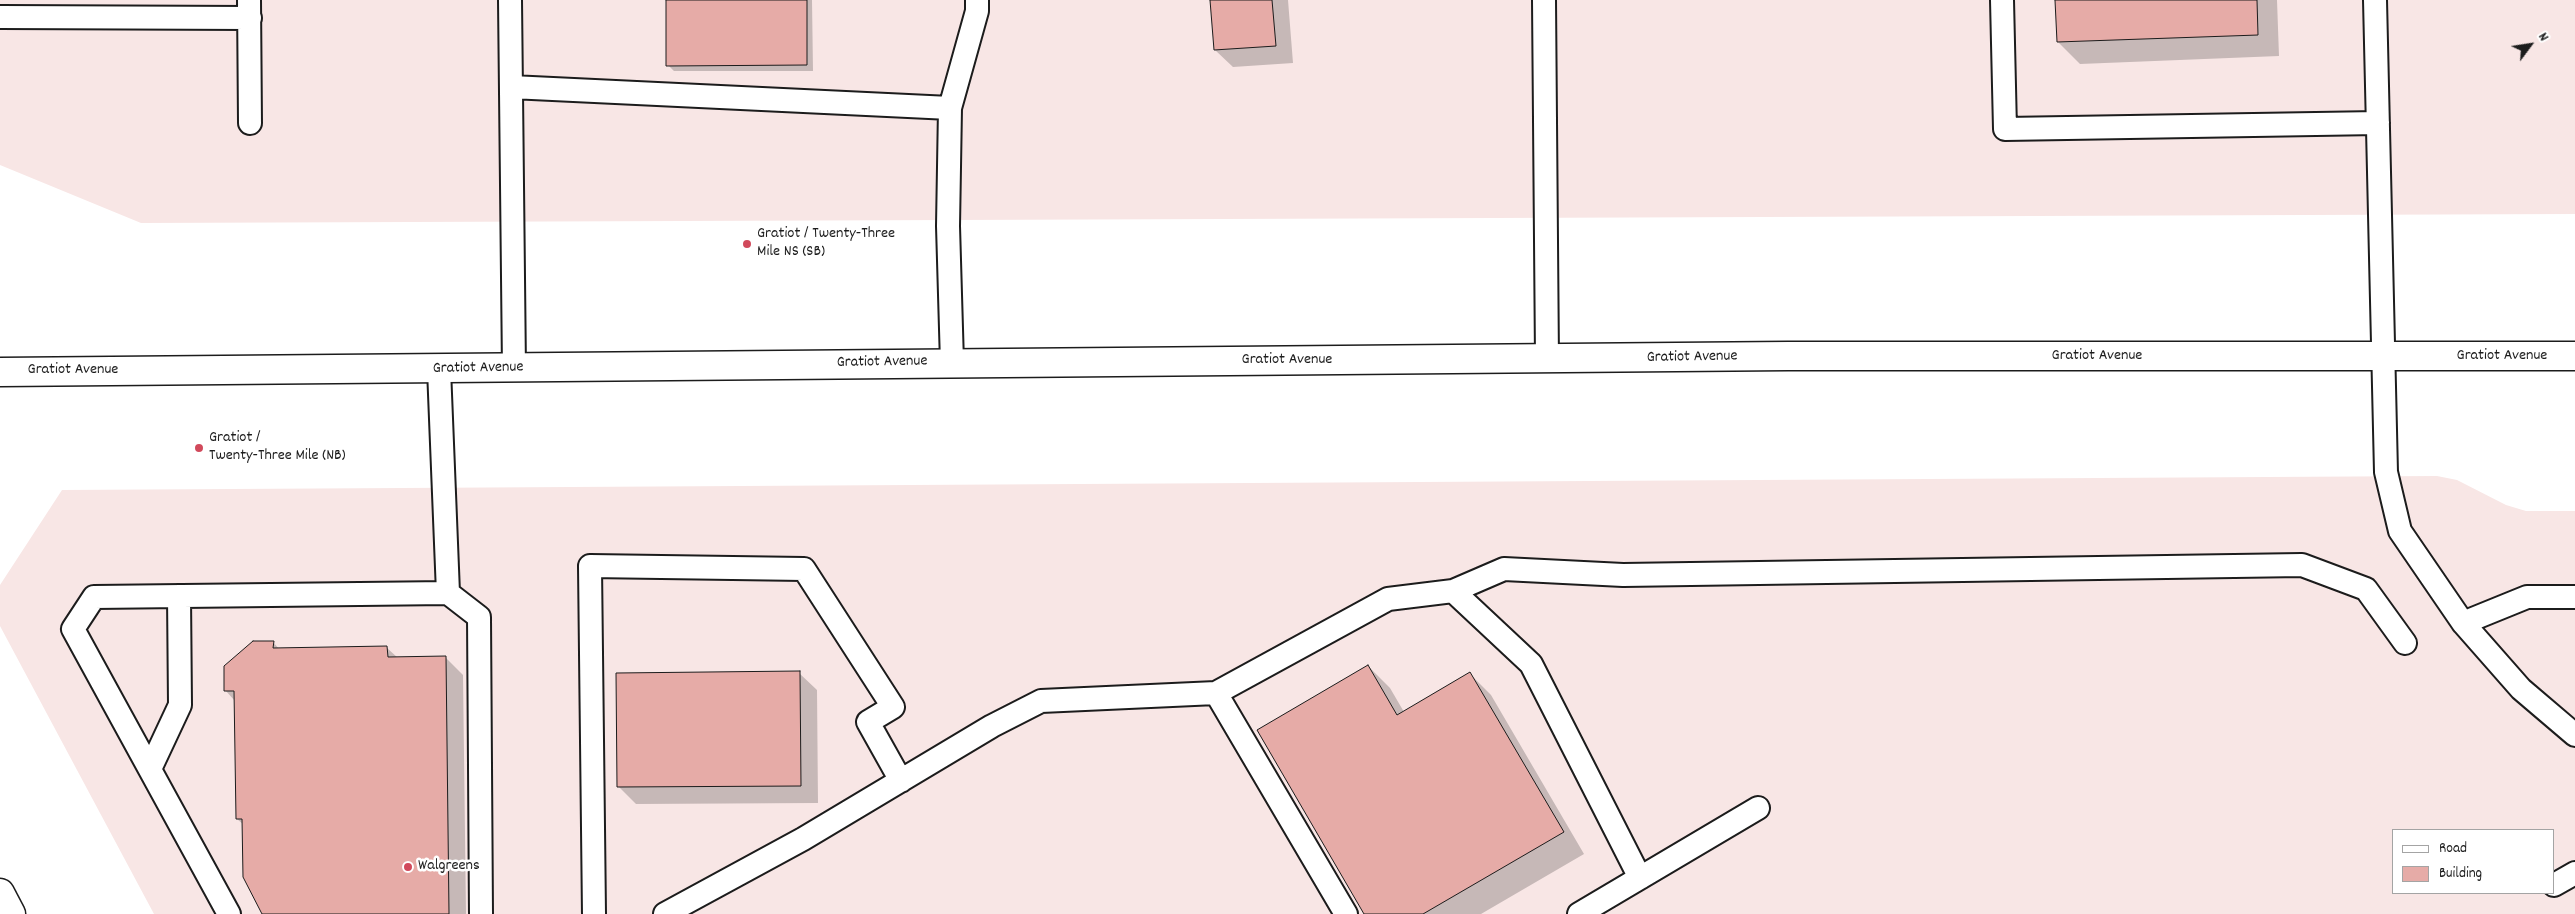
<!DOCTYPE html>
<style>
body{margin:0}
#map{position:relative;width:2575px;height:914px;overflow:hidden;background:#fff;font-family:Dekko,sans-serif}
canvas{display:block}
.legend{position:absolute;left:2392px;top:829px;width:162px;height:65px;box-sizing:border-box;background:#fff;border:1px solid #a4a4a4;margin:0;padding:6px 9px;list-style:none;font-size:15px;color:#1c1c1c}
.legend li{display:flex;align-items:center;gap:10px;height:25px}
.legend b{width:25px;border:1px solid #a4a4a4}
.north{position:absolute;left:2505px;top:20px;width:50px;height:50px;-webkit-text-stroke:4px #fff;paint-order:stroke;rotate:59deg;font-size:14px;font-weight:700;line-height:20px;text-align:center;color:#1c1c1c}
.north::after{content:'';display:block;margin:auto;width:18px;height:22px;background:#1c1c1c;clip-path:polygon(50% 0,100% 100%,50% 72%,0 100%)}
</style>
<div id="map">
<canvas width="2575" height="914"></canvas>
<ul class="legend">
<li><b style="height:6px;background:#fff"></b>Road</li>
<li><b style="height:14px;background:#e6aba7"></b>Building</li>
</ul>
<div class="north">N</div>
</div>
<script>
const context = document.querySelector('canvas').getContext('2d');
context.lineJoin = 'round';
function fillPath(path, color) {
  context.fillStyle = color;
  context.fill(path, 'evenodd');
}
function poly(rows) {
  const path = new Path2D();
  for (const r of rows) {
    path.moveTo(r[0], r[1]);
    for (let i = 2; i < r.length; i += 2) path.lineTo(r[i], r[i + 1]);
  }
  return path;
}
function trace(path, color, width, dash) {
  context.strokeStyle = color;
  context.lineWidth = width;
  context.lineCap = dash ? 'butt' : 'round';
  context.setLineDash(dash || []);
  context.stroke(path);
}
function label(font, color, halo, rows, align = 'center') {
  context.font = font + ' Dekko,sans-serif';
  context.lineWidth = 5;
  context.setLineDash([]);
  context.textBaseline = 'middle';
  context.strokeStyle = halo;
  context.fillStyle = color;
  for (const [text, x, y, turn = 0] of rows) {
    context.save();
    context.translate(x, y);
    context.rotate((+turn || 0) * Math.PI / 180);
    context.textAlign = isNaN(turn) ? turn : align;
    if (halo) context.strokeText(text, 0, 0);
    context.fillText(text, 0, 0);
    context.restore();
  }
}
const built = poly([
 [0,0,2575,0,2575,214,141,223,0,165],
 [2437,476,2457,480,2506,505,2526,511,2575,511,2575,914,154,914,0,626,0,585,62,490],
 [2394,830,2554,830,2554,893,2394,893]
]);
const shadow = poly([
 [668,0,812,0,813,71,674,71,668,65],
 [1211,0,1288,0,1293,63,1233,67,1215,50],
 [2056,0,2277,0,2279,56,2080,64,2058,42],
 [273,642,279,649,387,648,398,658,446,658,463,675,466,914,264,914,244,825,237,819,235,701,225,690],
 [1368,666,1390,688,1404,712,1470,674,1491,695,1584,854,1481,914,1365,914],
 [799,673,817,690,818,803,636,804,618,786]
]);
const building = poly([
 [666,0,807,0,807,65,666,66,666,0],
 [1210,0,1272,0,1276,46,1214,50,1210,0],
 [2055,0,2257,0,2258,35,2057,42,2055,0],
 [253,641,274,641,273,648,387,646,388,657,446,656,449,914,262,914,243,877,242,819,236,819,234,691,224,691,224,666,253,641],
 [1368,665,1397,715,1470,672,1564,832,1423,914,1364,914,1257,730,1368,665],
 [800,671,801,786,617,787,616,673,800,671]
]);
const service = poly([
 [249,0,250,123],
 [510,0,514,369],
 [1544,0,1547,360],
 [2002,0,2005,129,2378,123],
 [2375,0,2386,472,2400,531,2463,623,2521,689,2575,735],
 [0,17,250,18],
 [511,87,950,108],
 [952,363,948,226,950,108,977,11,977,0],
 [439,369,448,593],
 [1453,591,1531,664,1640,878],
 [2463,623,2527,597,2575,597],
 [1216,693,1346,914],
 [150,769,180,705,179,596],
 [2554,885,2575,873],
 [229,914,73,629,94,597,448,593,479,617,481,914],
 [594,914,590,566,804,569,893,707,868,722,901,781],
 [665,914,803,839,992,726,1041,701,1216,693,1388,599,1453,591,1504,569,1623,575,2302,565,2366,589,2405,643],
 [1579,914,1758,808]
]);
const secondary = poly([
 [0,372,1788,356,2575,356]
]);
const primary = poly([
 [0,893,11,914]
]);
const markers = [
 [747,244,5,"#d1495b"],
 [199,448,5,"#d1495b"],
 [408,867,5,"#d1495b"]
];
const poiNames = [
 ["Gratiot / Twenty-Three",757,235],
 ["Mile NS (SB)",757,253],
 ["Gratiot /",209,439],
 ["Twenty-Three Mile (NB)",209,457],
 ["Walgreens",418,867]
];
const streetNames = [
 ["Gratiot Avenue",2097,357],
 ["Gratiot Avenue",2502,357],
 ["Gratiot Avenue",1692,358,-1],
 ["Gratiot Avenue",1287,361],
 ["Gratiot Avenue",882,363,-1],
 ["Gratiot Avenue",478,369,-1],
 ["Gratiot Avenue",73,371]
];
fillPath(built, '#f8e6e5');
fillPath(shadow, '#0003');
fillPath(building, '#e6aba7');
trace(building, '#1c1c1c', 1);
trace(service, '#1c1c1c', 26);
trace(secondary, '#1c1c1c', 31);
trace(primary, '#1c1c1c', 31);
trace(service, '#fff', 22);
trace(secondary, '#fff', 28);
trace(primary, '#fff', 28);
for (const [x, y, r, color] of markers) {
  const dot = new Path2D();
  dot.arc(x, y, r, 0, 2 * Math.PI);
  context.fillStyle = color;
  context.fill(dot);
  trace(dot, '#fff', 2);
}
label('16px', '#1c1c1c', '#fff', poiNames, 'left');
label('16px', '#1c1c1c', '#fff', streetNames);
</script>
